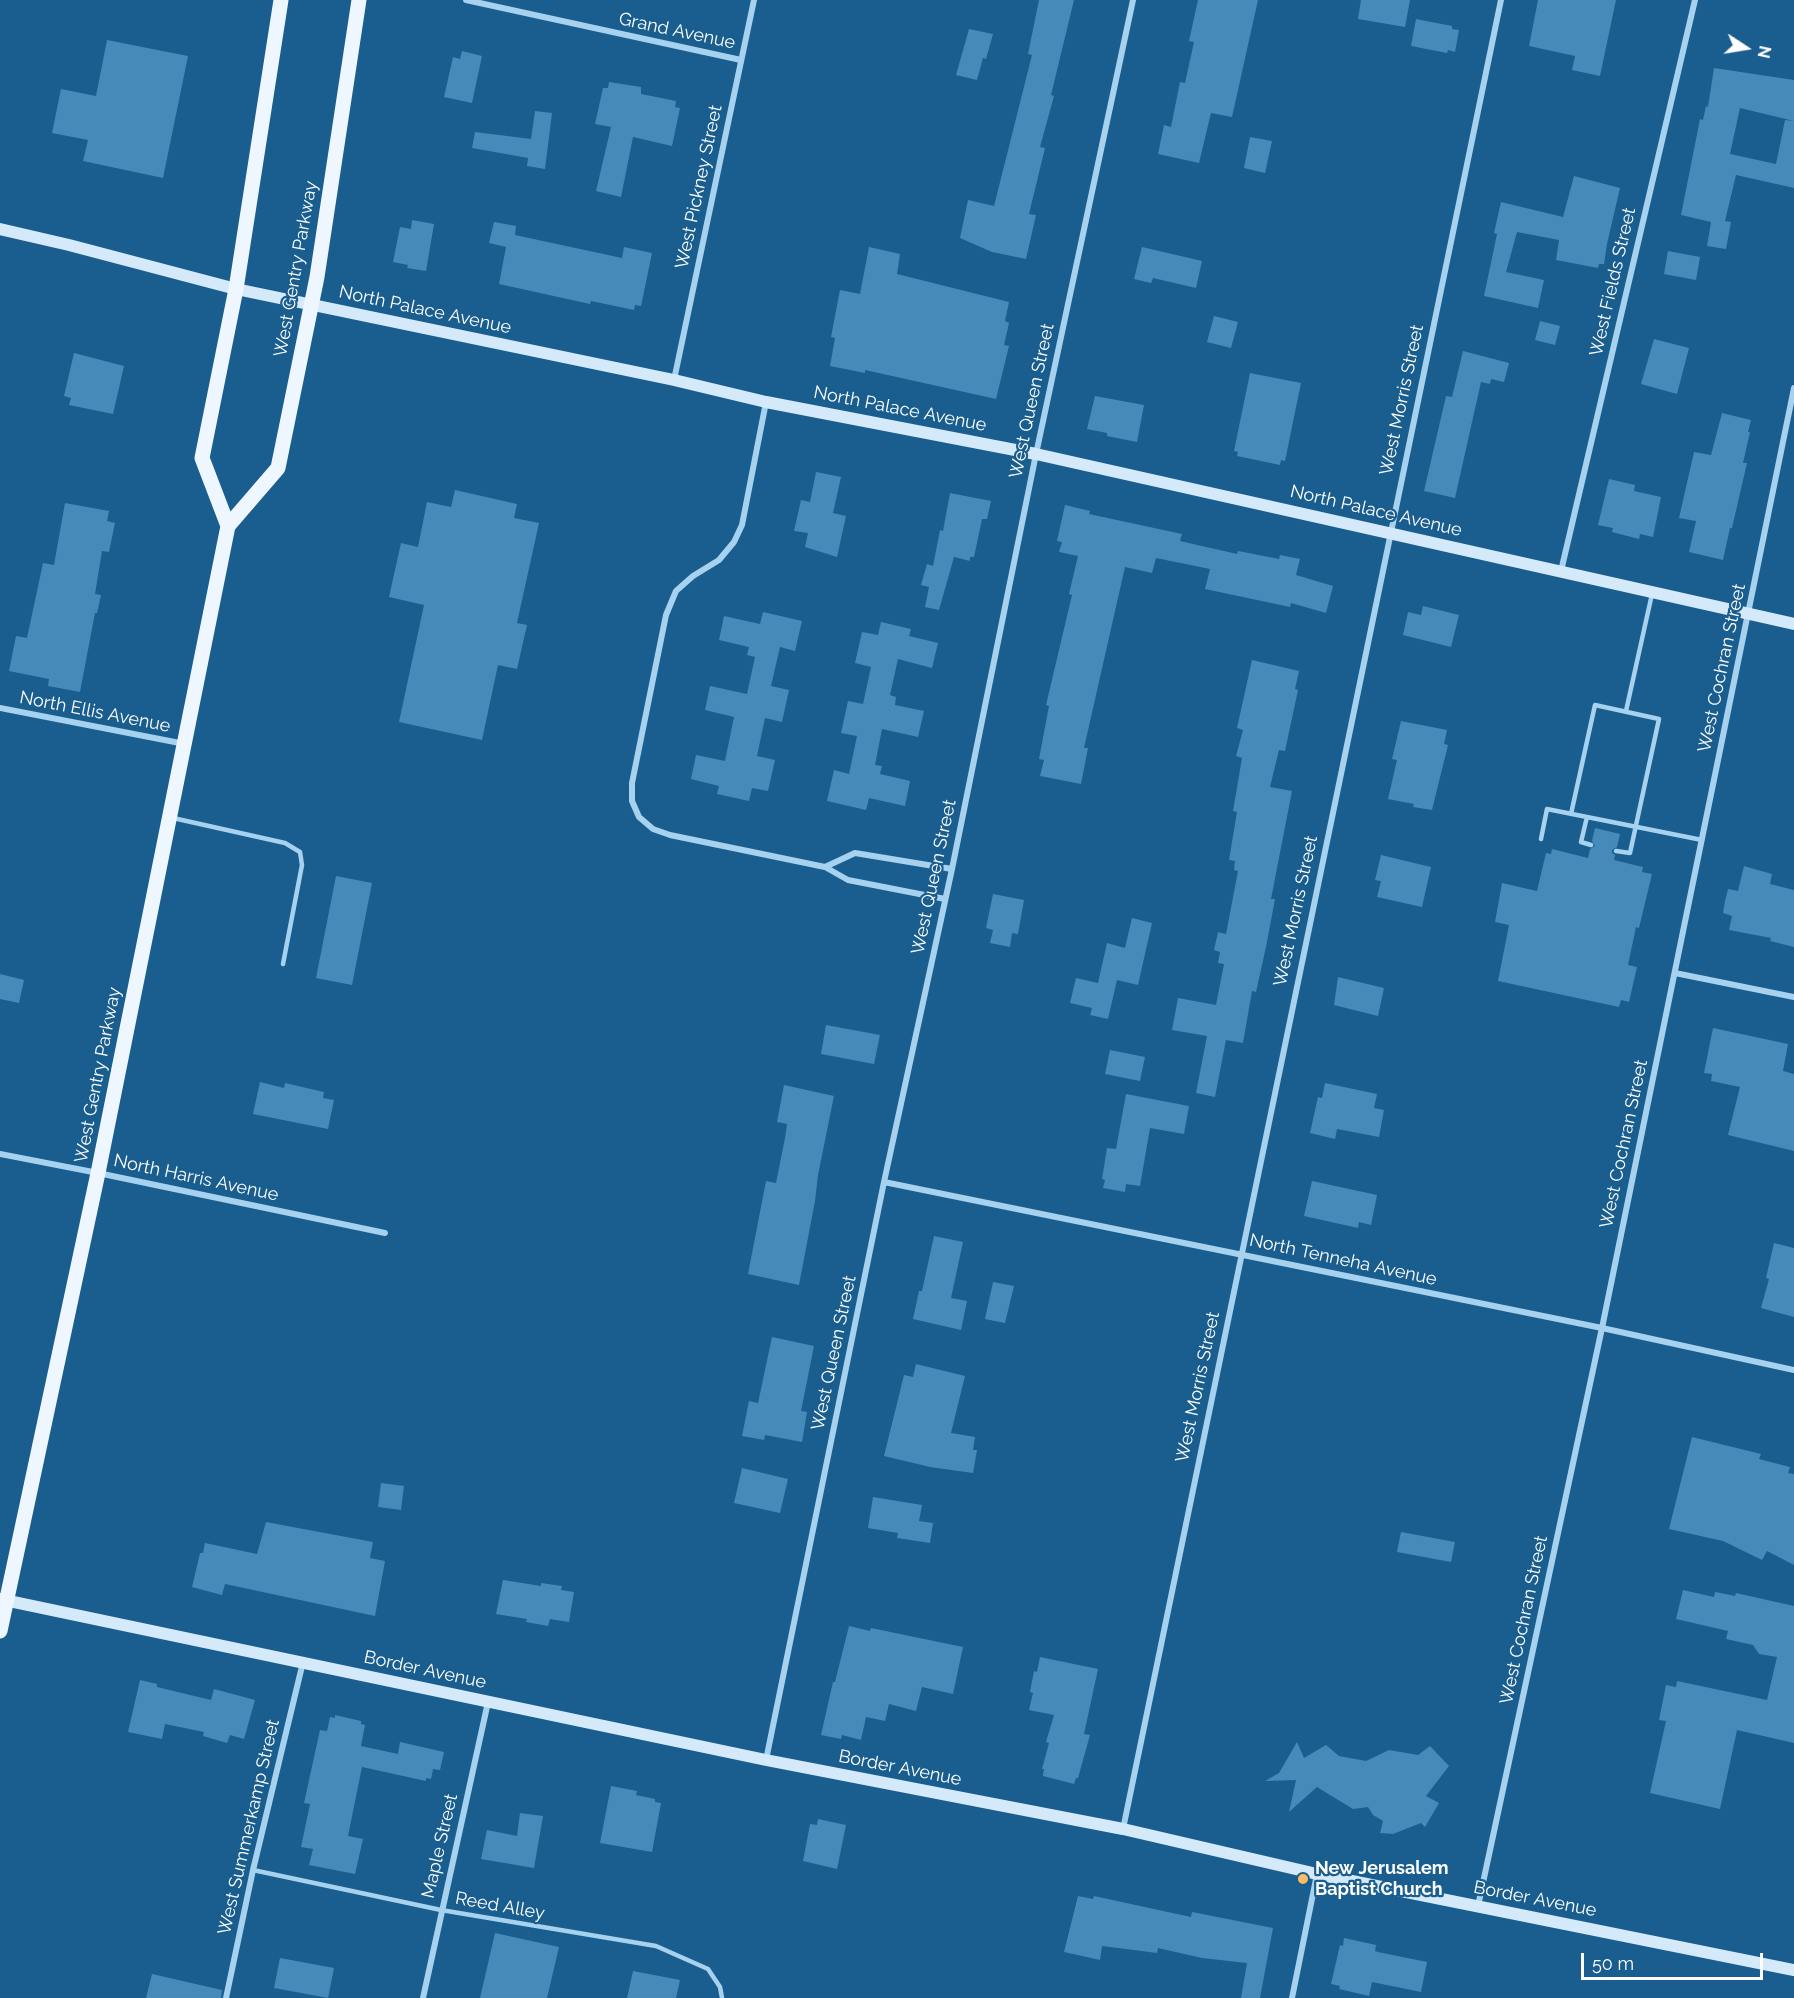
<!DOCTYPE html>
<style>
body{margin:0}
#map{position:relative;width:1794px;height:1998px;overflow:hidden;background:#195e8f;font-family:Raleway,sans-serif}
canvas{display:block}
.north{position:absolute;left:1716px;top:18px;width:60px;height:60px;-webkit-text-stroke:4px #195e8f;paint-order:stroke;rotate:102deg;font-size:16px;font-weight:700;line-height:24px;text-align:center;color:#fff}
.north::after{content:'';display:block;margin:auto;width:21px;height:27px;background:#fff;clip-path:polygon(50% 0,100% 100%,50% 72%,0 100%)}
.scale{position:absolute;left:1581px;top:1953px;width:182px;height:27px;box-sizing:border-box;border:3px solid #fff;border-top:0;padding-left:8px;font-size:18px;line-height:21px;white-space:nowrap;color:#fff;-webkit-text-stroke:4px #195e8f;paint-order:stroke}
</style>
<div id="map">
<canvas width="1794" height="1998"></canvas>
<div class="north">N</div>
<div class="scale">50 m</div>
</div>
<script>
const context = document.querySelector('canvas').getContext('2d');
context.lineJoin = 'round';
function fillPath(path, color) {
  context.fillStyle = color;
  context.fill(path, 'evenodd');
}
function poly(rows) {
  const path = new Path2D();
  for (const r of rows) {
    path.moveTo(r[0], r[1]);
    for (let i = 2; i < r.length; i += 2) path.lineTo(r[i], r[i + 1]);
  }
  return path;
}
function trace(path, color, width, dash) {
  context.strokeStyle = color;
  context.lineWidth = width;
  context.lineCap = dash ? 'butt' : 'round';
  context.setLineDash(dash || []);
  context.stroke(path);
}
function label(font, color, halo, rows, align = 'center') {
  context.font = font + ' Raleway,sans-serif';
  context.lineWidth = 4.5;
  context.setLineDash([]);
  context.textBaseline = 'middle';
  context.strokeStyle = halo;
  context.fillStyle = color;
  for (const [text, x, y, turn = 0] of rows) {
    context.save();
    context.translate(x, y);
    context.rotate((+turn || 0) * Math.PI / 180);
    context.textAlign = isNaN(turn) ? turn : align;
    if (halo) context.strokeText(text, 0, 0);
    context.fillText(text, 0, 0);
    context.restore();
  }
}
const building = poly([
 [1039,0,1074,0,1051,95,1054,96,1040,147,1045,148,1029,214,1036,215,1026,259,992,252,960,238,968,200,994,206,1032,55,1028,54],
 [1198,0,1258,0,1232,117,1211,113,1199,163,1158,154,1164,125,1171,127,1180,82,1185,83,1194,42,1189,41],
 [1361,0,1410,0,1405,27,1358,19],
 [1538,0,1616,0,1600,76,1572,70,1575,56,1529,46],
 [1416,19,1452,26,1452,29,1459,30,1455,52,1448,50,1447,53,1411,46],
 [969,29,993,34,986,59,983,58,977,80,956,75],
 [107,40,188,56,163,178,83,161,88,140,52,133,61,89,96,96],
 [462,51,482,56,472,103,444,97,453,57,460,59],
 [1714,68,1794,80,1794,121,1740,108,1730,154,1776,164,1785,120,1794,121,1794,188,1736,175,1725,221,1731,222,1726,249,1707,246,1711,222,1681,215,1700,119,1703,120,1706,106,1708,107],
 [609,82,641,87,641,94,676,101,675,107,680,108,672,146,633,137,621,197,596,191,611,127,595,124,603,88,608,88],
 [535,111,552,113,545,169,527,166,528,158,472,148,475,132,531,139],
 [1250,137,1272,141,1265,173,1244,168],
 [1574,176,1620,188,1607,244,1604,264,1599,264,1598,268,1556,260,1559,240,1517,232,1506,272,1544,280,1538,308,1484,296,1497,234,1494,233,1501,202,1563,217],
 [412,220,434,224,426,271,407,268,408,265,393,262,400,227,411,229],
 [494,222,516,226,515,235,622,258,624,247,652,253,641,306,635,305,634,310,591,301,590,304,499,284,506,247,489,243],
 [869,247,900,254,897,274,1009,302,1005,321,1009,323,1004,345,1009,346,996,399,865,370,865,373,830,366,835,338,831,337,840,290,860,294],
 [1142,247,1202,261,1196,288,1153,278,1151,283,1134,279],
 [1668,251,1700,257,1696,280,1664,274],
 [1214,316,1238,322,1231,348,1207,342],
 [1540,321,1560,326,1555,345,1535,340],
 [1654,339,1689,348,1677,394,1641,384],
 [1463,351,1509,363,1504,382,1491,379,1490,384,1481,382,1455,498,1424,491,1446,396,1452,397],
 [74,353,124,366,113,414,69,405,71,398,64,396],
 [1250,373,1301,383,1285,461,1281,460,1280,465,1237,456,1238,452,1234,451],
 [1095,396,1144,405,1137,442,1107,436,1107,433,1087,429],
 [1722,413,1751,420,1748,432,1750,432,1743,463,1747,463,1732,528,1730,528,1723,560,1689,552,1696,521,1679,518,1694,452,1711,455],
 [816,472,841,477,833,513,846,516,837,557,805,547,808,533,794,531,801,500,810,502],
 [1609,479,1635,485,1634,491,1661,497,1653,537,1640,534,1639,539,1612,532,1613,528,1598,525],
 [455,490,517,504,514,518,539,523,517,623,527,625,517,669,498,665,482,740,399,722,424,605,389,597,401,543,418,547,427,502,451,507],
 [950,493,991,501,987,519,982,519,974,557,970,557,970,561,954,557,939,610,925,607,929,587,921,585,927,564,933,566,940,530,943,531],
 [65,503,109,511,107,521,115,523,109,552,102,551,95,594,101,595,97,613,95,613,80,692,48,686,49,679,9,671,16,636,27,638,43,563,54,565],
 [1065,505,1090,511,1089,514,1182,534,1180,541,1237,554,1238,551,1279,559,1280,555,1300,559,1296,575,1333,586,1326,613,1291,603,1290,607,1205,589,1210,569,1156,558,1152,573,1125,567,1084,748,1088,748,1081,784,1040,776,1044,760,1039,759,1049,706,1046,705,1072,595,1069,594,1078,556,1059,552,1062,542,1057,541],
 [1423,606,1459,615,1451,647,1403,635,1408,612,1421,615],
 [763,612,802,621,795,651,780,647,771,686,789,690,782,722,765,718,757,756,775,760,768,791,752,788,749,801,717,794,719,786,691,779,696,755,725,761,734,717,705,710,710,686,747,694,755,657,747,655,749,647,719,640,724,616,760,624],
 [881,622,911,629,909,636,938,643,932,668,898,659,890,695,896,697,895,705,924,711,918,737,882,729,875,765,882,766,880,774,910,781,905,806,869,798,866,810,827,801,834,770,849,774,857,736,841,733,848,701,863,704,871,667,855,663,862,632,878,635],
 [1252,660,1299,671,1295,689,1298,690,1285,751,1279,750,1270,787,1292,791,1271,899,1275,899,1266,947,1256,992,1252,991,1243,1043,1226,1040,1215,1097,1196,1093,1207,1036,1172,1030,1178,998,1216,1005,1224,964,1218,963,1220,952,1214,950,1218,932,1226,934,1238,871,1234,870,1235,861,1229,860,1237,812,1233,811,1242,758,1236,756,1243,730,1237,728],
 [1401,721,1447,730,1444,744,1448,745,1432,810,1413,807,1414,804,1388,799,1397,760,1392,759],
 [1595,828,1620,834,1617,847,1612,850,1612,853,1615,855,1614,860,1643,867,1642,872,1652,874,1639,928,1636,927,1628,965,1637,967,1629,1002,1621,1000,1619,1007,1498,981,1509,925,1495,922,1502,883,1537,891,1546,853,1551,854,1552,849,1588,858,1590,849,1595,846,1592,841],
 [1381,855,1431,867,1422,907,1377,897,1381,881,1375,880],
 [1744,866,1772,874,1770,884,1794,890,1794,947,1770,941,1771,938,1729,930,1732,916,1723,913,1725,901,1728,889,1738,891],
 [336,876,372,883,352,985,316,978],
 [993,894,1024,900,1018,934,1012,933,1010,947,990,943,993,930,986,928],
 [1132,918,1152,923,1138,985,1117,980,1108,1019,1090,1015,1092,1008,1070,1003,1076,978,1098,983,1107,943,1125,948],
 [0,974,24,980,19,1003,0,999],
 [1338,977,1384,988,1378,1016,1334,1005],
 [826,1025,880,1035,874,1064,821,1054],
 [1713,1028,1788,1044,1783,1071,1794,1074,1794,1151,1728,1135,1740,1087,1711,1081,1712,1074,1704,1073],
 [1110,1050,1145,1057,1140,1081,1105,1074],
 [260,1082,284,1088,285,1083,324,1092,323,1098,334,1100,328,1129,253,1114],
 [1325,1083,1377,1094,1374,1108,1384,1110,1379,1137,1337,1129,1335,1139,1310,1133,1318,1097,1322,1098],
 [784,1085,834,1096,818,1175,815,1201,799,1285,748,1274,766,1181,776,1183,785,1138,787,1124,777,1122],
 [1126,1094,1189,1106,1184,1134,1150,1128,1140,1186,1126,1184,1125,1192,1103,1188,1105,1180,1102,1179,1107,1148,1116,1149],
 [1312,1181,1377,1195,1371,1225,1359,1222,1358,1228,1304,1216],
 [934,1236,963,1242,951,1298,967,1301,961,1330,913,1319,919,1291,922,1291],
 [1774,1243,1794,1248,1794,1317,1761,1308,1769,1279,1766,1278],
 [993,1282,1014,1286,1005,1323,985,1319],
 [772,1337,814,1346,801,1411,807,1412,802,1442,765,1435,764,1440,742,1436,749,1401,758,1403],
 [916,1364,965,1376,951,1433,975,1437,973,1450,977,1450,973,1473,930,1467,884,1456,904,1375,913,1377],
 [1692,1437,1761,1454,1759,1459,1790,1467,1788,1473,1794,1474,1794,1565,1767,1551,1762,1560,1723,1541,1669,1529],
 [742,1468,788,1479,780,1513,734,1503],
 [381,1483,404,1486,401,1510,378,1507],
 [873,1497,922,1505,919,1521,933,1523,930,1543,897,1538,898,1533,868,1528],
 [266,1522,373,1542,370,1558,385,1561,375,1616,225,1584,222,1595,192,1587,200,1553,203,1553,205,1543,257,1554],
 [1401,1532,1455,1542,1451,1562,1397,1552],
 [503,1580,541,1586,541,1583,562,1586,561,1590,574,1592,569,1622,550,1619,548,1626,526,1622,527,1619,496,1614],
 [1683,1590,1714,1597,1715,1592,1735,1596,1736,1593,1794,1606,1794,1743,1737,1730,1720,1809,1650,1793,1666,1721,1659,1720,1666,1685,1676,1687,1677,1681,1767,1700,1777,1657,1759,1654,1753,1645,1726,1639,1728,1631,1676,1619],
 [849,1626,870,1631,871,1628,963,1647,953,1694,922,1687,916,1711,889,1704,885,1721,866,1717,861,1740,842,1735,841,1739,821,1735,833,1682,835,1682],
 [1040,1657,1098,1669,1084,1734,1090,1735,1078,1778,1076,1778,1074,1784,1043,1776,1044,1769,1042,1769,1049,1743,1046,1742,1054,1715,1029,1710,1033,1693,1030,1692,1034,1671,1037,1672],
 [140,1680,157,1684,157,1687,211,1700,214,1689,255,1700,244,1739,230,1735,227,1743,203,1736,204,1732,165,1724,162,1739,128,1732],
 [335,1715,361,1721,361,1724,365,1725,361,1746,398,1754,400,1742,444,1752,440,1770,433,1769,431,1779,426,1778,426,1781,362,1767,348,1836,363,1839,355,1874,309,1865,313,1849,301,1847,310,1804,304,1803,320,1730,327,1731,330,1717,335,1718],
 [1297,1742,1304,1758,1326,1745,1339,1756,1366,1761,1389,1750,1418,1755,1430,1746,1449,1766,1426,1796,1439,1803,1425,1827,1421,1823,1393,1834,1380,1833,1383,1821,1373,1815,1368,1807,1353,1809,1317,1787,1289,1812,1296,1780,1265,1781,1279,1773],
 [611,1786,637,1791,636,1795,655,1799,655,1802,661,1803,652,1852,600,1843],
 [520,1813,543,1816,534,1868,481,1859,487,1830,517,1836],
 [818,1819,846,1825,837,1869,803,1861,810,1824,817,1825],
 [1078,1896,1093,1899,1094,1896,1191,1917,1192,1912,1273,1928,1260,1998,1241,1998,1247,1963,1202,1958,1158,1948,1157,1953,1102,1946,1100,1960,1064,1952],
 [495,1933,559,1947,547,1998,480,1998],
 [1344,1938,1376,1945,1375,1951,1378,1952,1427,1962,1421,1992,1372,1982,1369,1996,1339,1989,1340,1986,1331,1984,1340,1945,1343,1946],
 [280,1958,334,1968,328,1998,274,1988],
 [633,1971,680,1980,676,1998,627,1998],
 [152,1974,222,1990,221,1998,146,1998]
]);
const lane = poly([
 [1626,711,1652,594],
 [1571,814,1595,705,1659,719,1630,853,1616,851],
 [1587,817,1581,842,1591,845],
 [173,818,285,843,300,852,302,865,283,964],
 [1541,839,1547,809,1702,840],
 [253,1870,441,1910,656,1946,708,1969,720,1987,722,1998]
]);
const street = poly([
 [466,0,741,60],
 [674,380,754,0],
 [766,402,742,525,734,542,719,560,693,576,676,591,666,615,632,783,632,801,639,817,653,829,670,835,825,867,848,880,945,899],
 [1561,571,1695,0],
 [0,708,185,744],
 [825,867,855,853,952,869],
 [1675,973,1794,997],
 [0,1154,98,1173,385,1233],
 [884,1182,1602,1328,1794,1370],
 [766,1760,884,1182,952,869,1036,454,1133,0],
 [1123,1829,1501,0],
 [1478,1906,1602,1328,1794,388],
 [226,1998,253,1870,303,1662],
 [423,1998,488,1702],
 [1292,1998,1317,1874]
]);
const secondary = poly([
 [0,229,69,245,236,289,674,380,766,402,1036,454,1794,624],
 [0,1599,766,1760,1123,1829,1317,1874,1794,1970]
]);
const primary = poly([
 [228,526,202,458,236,289,281,0],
 [0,1631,98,1173,228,526,278,468,317,277,359,0]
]);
const markers = [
 [1303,1879,6,"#ffbb64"]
];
const streetNames = [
 ["Grand Avenue",677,31,12],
 ["West Pickney Street",699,187,-78],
 ["West Gentry Parkway",296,269,-80],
 ["West Fields Street",1613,282,-77],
 ["North Palace Avenue",425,310,12],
 ["West Morris Street",1402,400,-78],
 ["West Queen Street",1032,401,-78],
 ["North Palace Avenue",900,409,11],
 ["North Palace Avenue",1376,511,13],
 ["West Cochran Street",1722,668,-78],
 ["North Ellis Avenue",95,712,11],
 ["West Queen Street",934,877,-78],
 ["West Morris Street",1296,911,-78],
 ["West Gentry Parkway",98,1075,-79],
 ["West Cochran Street",1624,1144,-78],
 ["North Harris Avenue",196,1178,12],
 ["North Tenneha Avenue",1343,1260,12],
 ["West Queen Street",834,1353,-78],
 ["West Morris Street",1198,1387,-78],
 ["West Cochran Street",1524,1620,-78],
 ["Border Avenue",425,1670,12],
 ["Border Avenue",900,1768,11],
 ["West Summerkamp Street",249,1827,-77],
 ["Maple Street",440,1846,-77],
 ["Border Avenue",1535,1899,11],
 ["Reed Alley",500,1906,10]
];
const poiNames = [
 ["New Jerusalem",1315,1869],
 ["Baptist Church",1315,1890]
];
fillPath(building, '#458ab9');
trace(lane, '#a6d2ef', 4.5);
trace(street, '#a6d2ef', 6);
trace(secondary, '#d4eafa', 12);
trace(primary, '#eef7ff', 15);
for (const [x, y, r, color] of markers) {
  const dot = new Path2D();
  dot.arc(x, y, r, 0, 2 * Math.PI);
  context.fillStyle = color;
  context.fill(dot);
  trace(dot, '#195e8f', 2);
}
label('18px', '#fff', '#195e8f', streetNames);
label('bold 18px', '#fff', '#195e8f', poiNames, 'left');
</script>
